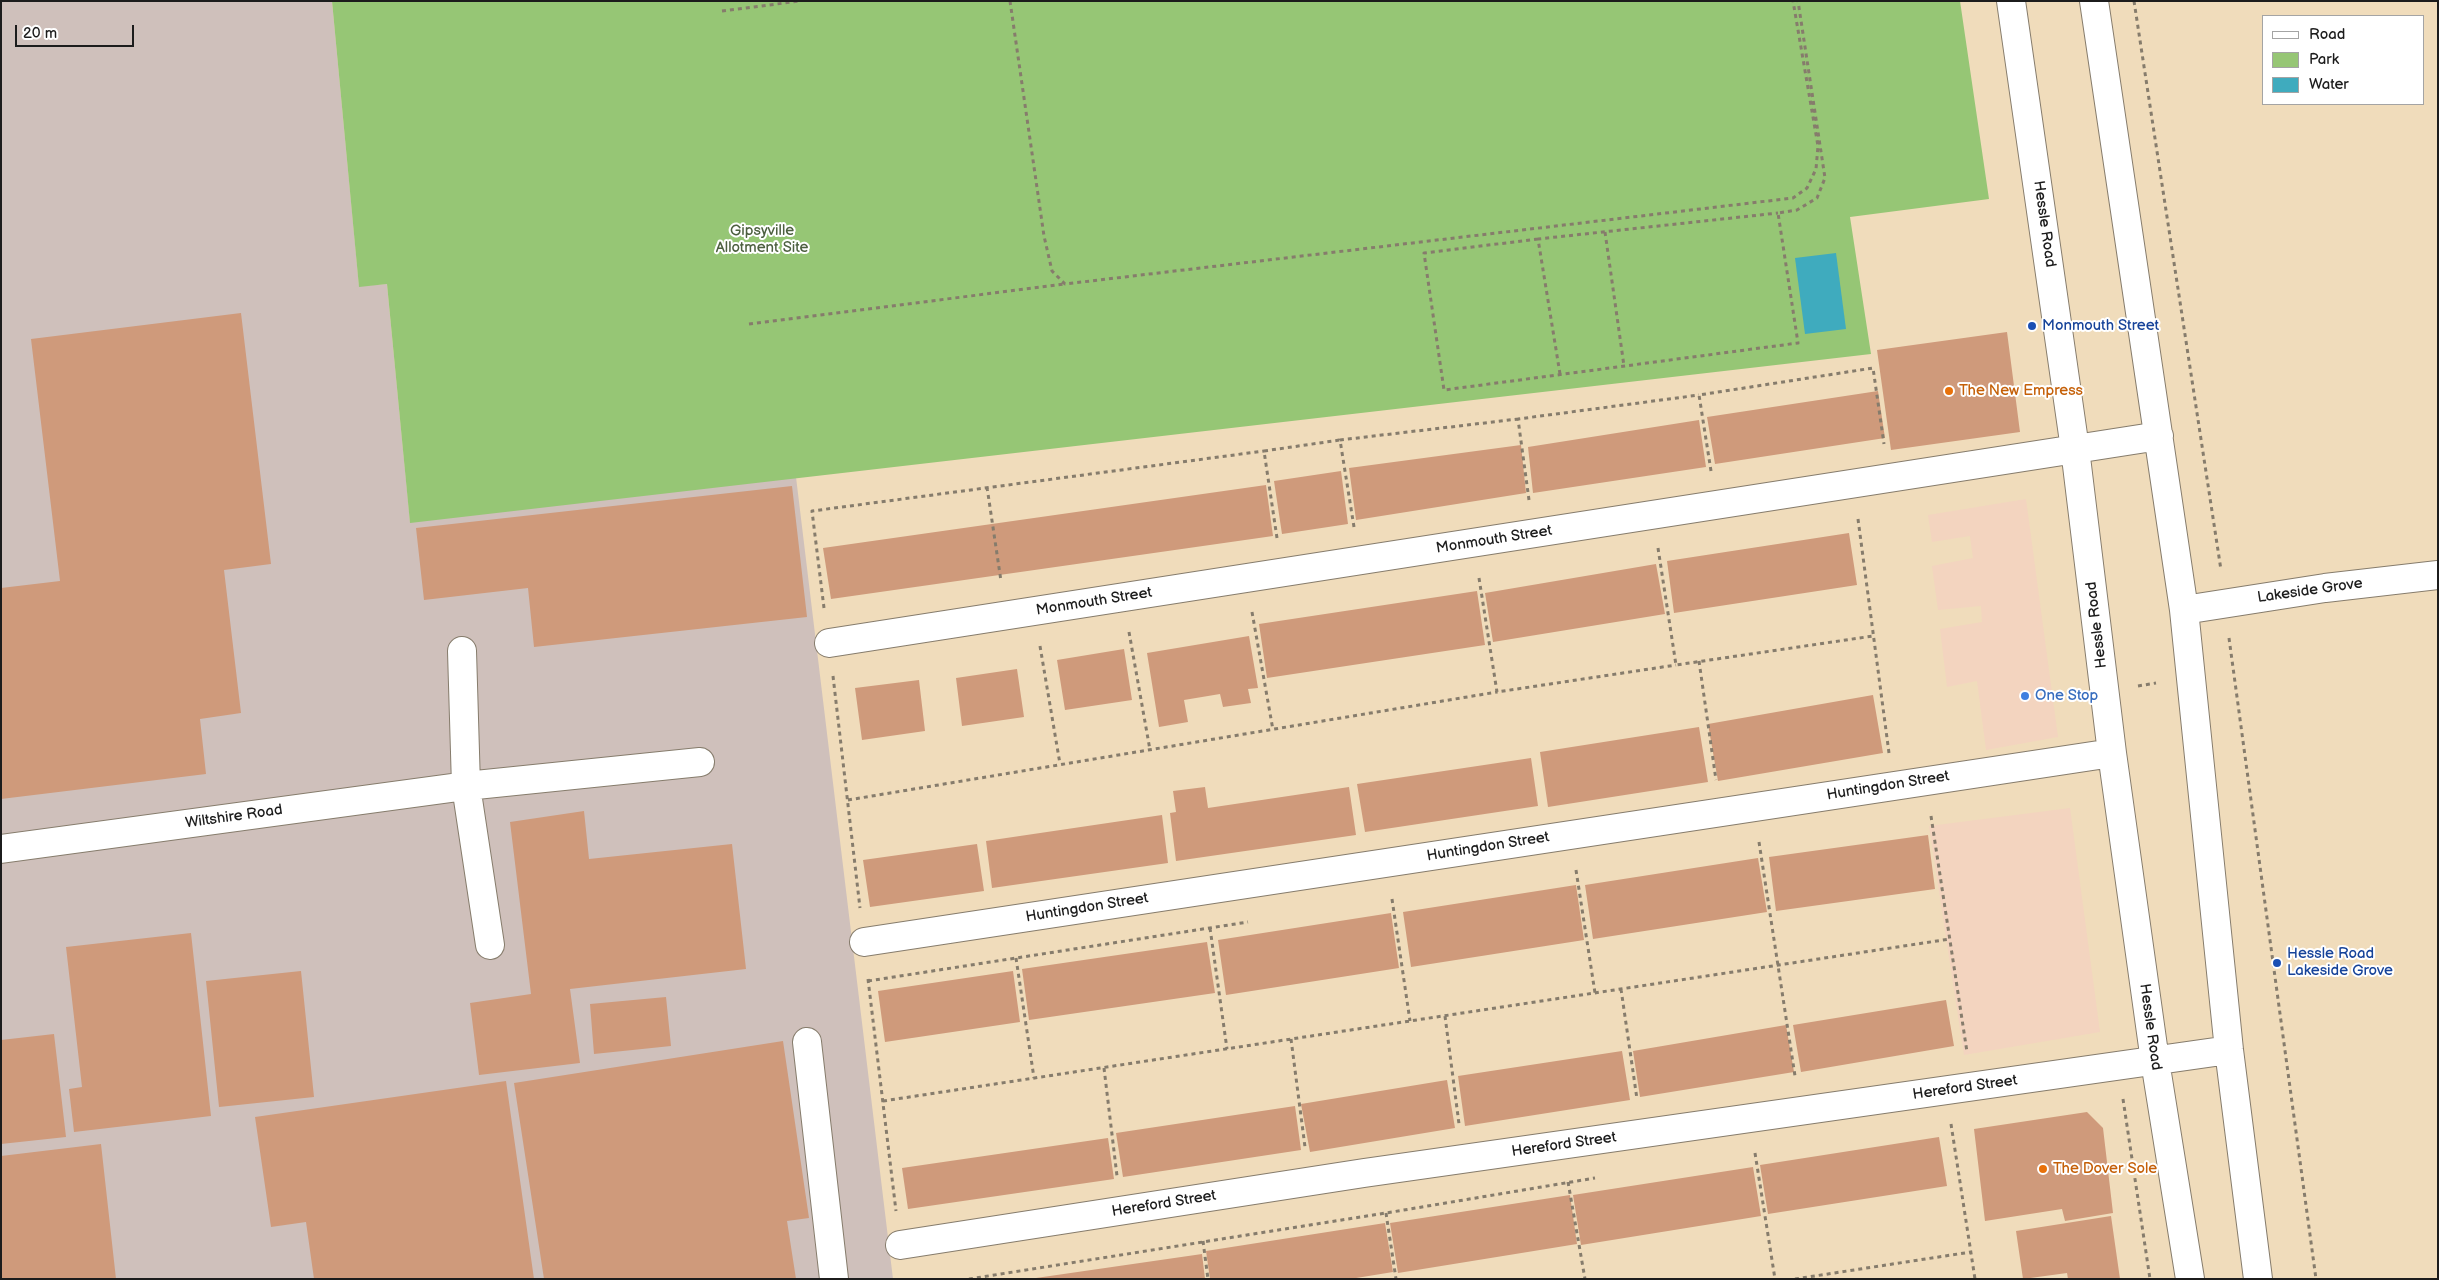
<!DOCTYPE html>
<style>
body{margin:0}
#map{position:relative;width:2439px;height:1280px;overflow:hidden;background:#f0dcbb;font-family:"Balsamiq Sans",sans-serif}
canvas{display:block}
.frame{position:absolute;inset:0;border:2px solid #1c1c1c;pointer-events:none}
.legend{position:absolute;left:2262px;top:15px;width:162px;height:90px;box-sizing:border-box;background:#fff;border:1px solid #a4a4a4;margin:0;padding:6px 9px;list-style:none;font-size:15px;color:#1c1c1c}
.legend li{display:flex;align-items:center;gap:10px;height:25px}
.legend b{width:25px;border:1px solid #a4a4a4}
.scale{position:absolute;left:15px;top:25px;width:119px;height:22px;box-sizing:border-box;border:2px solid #1c1c1c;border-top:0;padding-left:6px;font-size:15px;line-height:18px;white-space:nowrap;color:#1c1c1c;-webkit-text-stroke:4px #fff;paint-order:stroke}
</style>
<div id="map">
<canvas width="2439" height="1280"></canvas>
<div class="frame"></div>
<ul class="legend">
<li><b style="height:6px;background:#fff"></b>Road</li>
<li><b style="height:14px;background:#96c675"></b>Park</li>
<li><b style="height:14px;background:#3fabbe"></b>Water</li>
</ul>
<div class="scale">20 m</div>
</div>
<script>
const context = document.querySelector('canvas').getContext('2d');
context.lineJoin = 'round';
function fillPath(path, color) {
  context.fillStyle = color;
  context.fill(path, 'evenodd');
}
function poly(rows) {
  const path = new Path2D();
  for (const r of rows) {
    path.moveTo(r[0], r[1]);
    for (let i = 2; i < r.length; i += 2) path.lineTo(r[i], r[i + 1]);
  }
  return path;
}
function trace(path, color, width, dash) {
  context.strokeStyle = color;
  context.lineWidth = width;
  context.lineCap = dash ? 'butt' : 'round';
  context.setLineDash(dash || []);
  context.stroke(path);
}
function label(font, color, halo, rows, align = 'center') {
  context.font = font + ' "Balsamiq Sans",sans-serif';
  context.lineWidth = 4;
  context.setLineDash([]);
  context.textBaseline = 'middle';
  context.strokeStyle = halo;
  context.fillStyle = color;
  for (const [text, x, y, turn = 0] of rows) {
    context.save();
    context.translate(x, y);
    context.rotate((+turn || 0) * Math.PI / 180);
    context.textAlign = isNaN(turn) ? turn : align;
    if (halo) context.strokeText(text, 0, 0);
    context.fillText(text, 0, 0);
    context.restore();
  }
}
const built = poly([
 [2026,499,2058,737,1986,750,1977,681,1947,687,1940,629,1982,622,1981,606,1938,610,1932,566,1973,558,1970,536,1932,542,1928,515],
 [2070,808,2100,1032,1964,1055,1929,826]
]);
const industrial = poly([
 [1,1,332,1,359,286,387,284,410,522,796,477,893,1279,1,1279]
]);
const green = poly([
 [332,1,1960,1,1989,199,1850,217,1871,354,410,523,387,284,359,287]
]);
const water = poly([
 [1836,253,1846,329,1805,334,1795,258]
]);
const building = poly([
 [241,313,271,564,224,570,241,713,200,719,206,774,1,799,1,588,60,581,31,339],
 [2007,332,2020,432,1891,450,1877,350],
 [1878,391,1885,438,1715,464,1707,417],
 [1699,420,1706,467,1533,493,1528,447],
 [1521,445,1526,493,1356,520,1349,468],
 [1341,471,1348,524,1282,534,1274,481],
 [1266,485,1273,536,831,599,823,548],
 [792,486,807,617,534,647,528,588,424,600,416,528],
 [1849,533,1857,585,1674,613,1667,561],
 [1656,564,1665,614,1493,642,1485,593],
 [1477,591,1485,645,1267,678,1259,624],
 [1249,636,1258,688,1248,689,1251,703,1223,707,1220,694,1184,700,1188,722,1159,727,1147,653],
 [1124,649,1132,700,1065,710,1057,660],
 [1017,669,1024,717,962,726,956,678],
 [919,680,925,731,862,740,855,688],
 [1873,695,1883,753,1718,781,1708,724],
 [1699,727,1708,782,1548,807,1540,752],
 [1531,758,1538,806,1365,832,1357,784],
 [1205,787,1208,808,1349,787,1356,835,1176,861,1170,813,1176,812,1173,791],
 [584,811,589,859,732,844,746,969,570,989,580,1063,479,1075,470,1003,531,994,510,822],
 [1162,815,1168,863,992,888,986,841],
 [1928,835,1935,889,1776,911,1769,857],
 [977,844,984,891,870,907,863,860],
 [1758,858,1767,912,1593,939,1585,885],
 [1576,885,1584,940,1411,967,1403,912],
 [1391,913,1399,968,1226,995,1218,940],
 [191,933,211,1116,74,1132,69,1089,82,1087,66,947],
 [1207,942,1215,993,1029,1020,1022,969],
 [301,971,314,1097,219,1107,206,981],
 [1013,971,1020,1022,885,1042,878,991],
 [666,997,671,1046,594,1054,590,1004],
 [1946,1000,1954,1046,1801,1072,1793,1025],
 [1786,1025,1794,1072,1640,1097,1633,1051],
 [54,1034,66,1137,1,1144,1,1040],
 [783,1041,809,1218,787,1221,796,1279,544,1279,514,1083],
 [1622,1051,1630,1100,1465,1126,1458,1076],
 [1447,1080,1455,1128,1310,1152,1301,1104],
 [506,1081,534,1279,314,1279,306,1222,271,1227,255,1117],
 [1295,1106,1301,1150,1123,1177,1116,1133],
 [2087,1112,2103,1128,2113,1213,2065,1221,2062,1209,1985,1221,1974,1129],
 [1939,1137,1947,1186,1768,1214,1760,1165],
 [1108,1138,1114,1179,908,1209,902,1168],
 [101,1144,116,1279,1,1279,1,1156],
 [1753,1167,1761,1216,1581,1245,1573,1195],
 [1570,1195,1577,1244,1398,1273,1390,1223],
 [2111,1216,2120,1279,2068,1279,2067,1273,2023,1279,2016,1231],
 [1385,1223,1393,1272,1350,1279,1210,1279,1206,1251],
 [1202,1254,1205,1279,1036,1279,1036,1278]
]);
const path = poly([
 [1010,1,1044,236,1052,271,1065,284,1793,198,1807,188,1816,169,1818,146,1793,1],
 [2134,1,2221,570],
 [722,11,800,1],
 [1605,232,1624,366],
 [1538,239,1424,253,1444,390,1798,343,1778,213,1797,210,1817,198,1825,178,1798,1],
 [749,324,1065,284],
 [1560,374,1538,239,1778,213],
 [1711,471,1699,395,1873,368,1884,444],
 [987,487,1001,581],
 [1529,500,1518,419,1699,395],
 [1858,519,1889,753],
 [1354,527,1340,440,1518,419],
 [1277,538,1264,451,1340,440],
 [1658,548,1676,665,1873,636],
 [1479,578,1497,692,1676,665],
 [824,608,812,511,1264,451],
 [1252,612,1273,730],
 [1129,632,1150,750],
 [2229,638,2316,1279],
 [1040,646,1060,764],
 [1699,661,1716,780],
 [833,676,860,908],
 [2138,686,2156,683],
 [848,800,1497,692],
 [1931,816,1967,1052],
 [1759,842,1795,1076],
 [1576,870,1595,993],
 [1392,899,1410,1021],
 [1210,928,1227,1049],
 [1016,958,1034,1078],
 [868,979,896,1211],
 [868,981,1248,922],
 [1621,989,1637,1099],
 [1445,1016,1459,1124],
 [1291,1039,1305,1147],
 [1104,1068,1117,1176],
 [2123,1099,2150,1279],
 [883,1101,1950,939],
 [1951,1124,1975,1279],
 [1755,1153,1775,1279],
 [1568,1182,1585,1279],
 [1386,1213,1396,1279],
 [1203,1241,1208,1279],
 [969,1279,1386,1213,1595,1178],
 [1795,1279,1971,1252]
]);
const minor = poly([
 [2011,1,2075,449,2112,753,2155,1061,2190,1279],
 [2094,1,2184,610,2229,1050,2258,1279],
 [2184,610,2325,588,2438,575],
 [829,643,2159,436],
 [462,651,466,786,490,945],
 [1,849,466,786,700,762],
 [864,942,2112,753],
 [807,1042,834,1279],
 [900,1245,1364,1173,2229,1050]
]);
const markers = [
 [2032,326,5,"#1a4fb4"],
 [1949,391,5,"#e8710a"],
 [2025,696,5,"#3f7fe0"],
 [2277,963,5,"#1a4fb4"],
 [2043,1169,5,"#e8710a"]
];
const streetNames = [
 ["Hessle Road",2044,224,82],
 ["Monmouth Street",1494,540,-9],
 ["Lakeside Grove",2310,591,-8],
 ["Monmouth Street",1094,602,-9],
 ["Hessle Road",2097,625,-97],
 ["Huntingdon Street",1888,786,-9],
 ["Wiltshire Road",234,817,-8],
 ["Huntingdon Street",1488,847,-9],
 ["Huntingdon Street",1087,908,-9],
 ["Hessle Road",2150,1027,82],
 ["Hereford Street",1965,1088,-8],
 ["Hereford Street",1564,1145,-8],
 ["Hereford Street",1164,1204,-9]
];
const parkNames = [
 ["Gipsyville",762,231],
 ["Allotment Site",762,248]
];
const transitNames = [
 ["Monmouth Street",2042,326],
 ["Hessle Road",2287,954],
 ["Lakeside Grove",2287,971]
];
const foodNames = [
 ["The New Empress",1959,391],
 ["The Dover Sole",2053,1169]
];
const shopNames = [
 ["One Stop",2035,696]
];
fillPath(built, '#f3d4bf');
fillPath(industrial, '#cfc0bb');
fillPath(green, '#96c675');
fillPath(water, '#3fabbe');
fillPath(building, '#cf9a7b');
trace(minor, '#867c6c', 30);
trace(path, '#867c6c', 3, [4, 4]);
trace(minor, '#fff', 28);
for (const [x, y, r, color] of markers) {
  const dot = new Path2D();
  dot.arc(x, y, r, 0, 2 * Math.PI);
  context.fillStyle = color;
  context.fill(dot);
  trace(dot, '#fff', 2);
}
label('15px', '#1c1c1c', '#fff', streetNames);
label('15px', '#4d6040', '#fff', parkNames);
label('15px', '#164399', '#fff', transitNames, 'left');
label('15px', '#c56008', '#fff', foodNames, 'left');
label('15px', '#366cbe', '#fff', shopNames, 'left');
</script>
